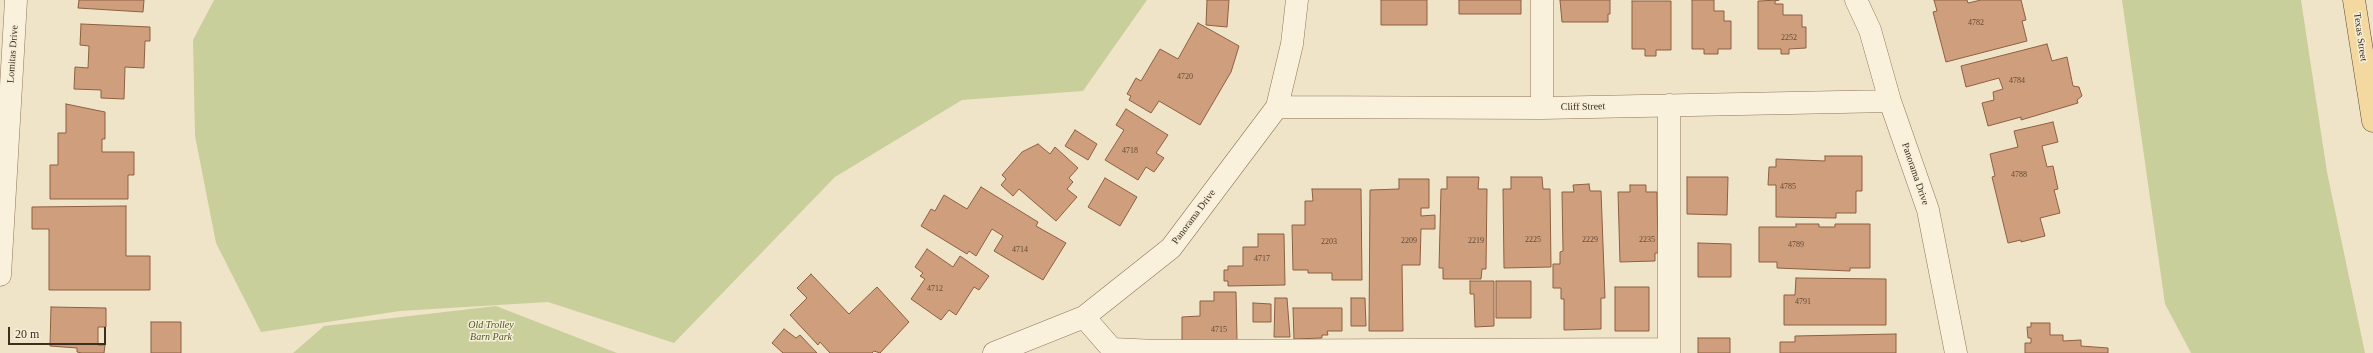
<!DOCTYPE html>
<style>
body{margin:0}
#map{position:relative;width:2373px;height:353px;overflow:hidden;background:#f0e4c8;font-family:Georgia,serif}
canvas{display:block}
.scale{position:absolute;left:8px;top:327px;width:98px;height:18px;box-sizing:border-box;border:2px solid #3d2e20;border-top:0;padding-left:5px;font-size:12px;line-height:14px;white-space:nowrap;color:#3d2e20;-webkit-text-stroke:3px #f7eed8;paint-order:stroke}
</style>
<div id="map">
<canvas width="2373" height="353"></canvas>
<div class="scale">20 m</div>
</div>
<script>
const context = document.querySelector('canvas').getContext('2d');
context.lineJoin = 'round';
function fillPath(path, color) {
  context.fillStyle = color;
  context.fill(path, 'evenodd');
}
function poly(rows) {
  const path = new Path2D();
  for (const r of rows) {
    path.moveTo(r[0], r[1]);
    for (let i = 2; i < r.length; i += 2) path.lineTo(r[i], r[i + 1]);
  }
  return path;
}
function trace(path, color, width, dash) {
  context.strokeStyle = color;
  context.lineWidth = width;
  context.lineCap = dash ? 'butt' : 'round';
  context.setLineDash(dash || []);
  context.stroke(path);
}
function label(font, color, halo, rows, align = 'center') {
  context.font = font + ' Georgia,serif';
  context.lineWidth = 3;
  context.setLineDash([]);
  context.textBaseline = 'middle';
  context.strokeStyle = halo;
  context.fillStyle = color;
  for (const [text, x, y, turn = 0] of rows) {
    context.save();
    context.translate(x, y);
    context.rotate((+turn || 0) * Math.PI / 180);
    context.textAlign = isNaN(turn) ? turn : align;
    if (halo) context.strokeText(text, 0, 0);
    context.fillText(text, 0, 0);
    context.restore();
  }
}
const green = poly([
 [214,0,1147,0,1083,91,962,100,835,177,674,343,548,302,400,311,261,332,216,243,195,136,193,40],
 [2122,0,2301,0,2327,172,2365,353,2191,353,2165,304],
 [496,306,617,353,293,353,324,326]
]);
const building = poly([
 [79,0,144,0,143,12,78,8,79,0],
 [1207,0,1229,0,1227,27,1206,25,1207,0],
 [1381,0,1427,0,1427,25,1381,25,1381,0],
 [1459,0,1521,0,1521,14,1459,14,1459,0],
 [1560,0,1610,0,1610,14,1608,14,1608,22,1562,22,1560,0],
 [1692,0,1714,0,1714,11,1724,11,1724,21,1731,21,1731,49,1718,49,1718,54,1704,54,1704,49,1692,49,1692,0],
 [1779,0,1775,1,1775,4,1783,4,1783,15,1802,15,1802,27,1806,27,1806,48,1789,49,1789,54,1781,54,1781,49,1758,49,1758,1,1779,0],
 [1934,0,1967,0,1968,3,1981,0,2021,0,2026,20,2022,21,2027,41,1946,62,1933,12,1937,11,1934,0],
 [1632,1,1671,1,1671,50,1656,50,1656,56,1645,56,1645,49,1632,49,1632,1],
 [1198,23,1239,46,1231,72,1200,125,1159,101,1151,113,1129,100,1131,96,1127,94,1136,78,1141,81,1160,49,1178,59,1198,23],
 [81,24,150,27,150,41,145,41,144,68,125,67,124,99,101,98,101,90,74,89,75,67,88,68,89,46,80,45,81,24],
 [2047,44,2052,61,2067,57,2073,86,2079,87,2082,96,2077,100,2078,103,2021,120,2021,117,1988,126,1982,103,1994,100,1993,92,2003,89,1999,78,1966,87,1961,66,2047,44],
 [66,104,105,112,105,139,102,139,102,152,134,152,134,175,128,175,128,199,50,199,50,165,58,165,58,133,66,133,66,104],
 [1126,109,1168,135,1156,153,1164,158,1154,172,1146,167,1138,180,1105,160,1124,130,1116,125,1126,109],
 [2053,122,2058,142,2042,146,2047,167,2053,166,2058,189,2054,190,2060,213,2040,218,2045,236,2021,242,2021,240,2008,243,1992,177,1995,176,1990,154,2018,147,2014,131,2053,122],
 [1075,130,1097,144,1088,160,1065,146,1075,130],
 [1038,144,1050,154,1055,147,1078,168,1069,178,1073,182,1067,189,1077,197,1056,221,1019,189,1013,196,1001,185,1006,179,1002,175,1022,152,1038,144],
 [1825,156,1862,156,1862,191,1856,191,1856,213,1836,213,1836,218,1776,217,1776,185,1768,185,1769,167,1776,167,1776,159,1825,161,1825,156],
 [1447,177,1479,177,1478,189,1487,189,1486,269,1482,269,1481,279,1443,279,1443,268,1439,268,1441,189,1447,189,1447,177],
 [1511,177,1542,177,1543,189,1550,189,1551,267,1504,268,1503,189,1511,189,1511,177],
 [1687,177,1728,177,1727,215,1687,214,1687,177],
 [1105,178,1137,197,1120,226,1088,207,1105,178],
 [1399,179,1429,179,1429,208,1421,208,1421,216,1435,215,1435,229,1421,229,1420,265,1402,265,1403,331,1369,331,1370,190,1399,189,1399,179],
 [1589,184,1590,191,1601,191,1605,298,1601,298,1601,329,1564,330,1564,299,1561,299,1561,288,1553,288,1553,264,1560,264,1560,252,1563,251,1562,192,1574,192,1573,185,1589,184],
 [1630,185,1646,185,1646,192,1657,192,1658,253,1655,253,1655,261,1620,262,1618,192,1630,192,1630,185],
 [981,187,1038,222,1036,226,1066,243,1043,280,994,251,1003,236,992,229,976,256,969,251,967,254,921,226,931,209,935,211,944,195,967,209,981,187],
 [1312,189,1361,189,1362,280,1332,280,1332,273,1308,273,1308,270,1293,270,1292,225,1305,225,1305,201,1313,201,1312,189],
 [126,206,126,256,150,256,150,290,49,290,49,229,32,229,32,207,126,206],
 [1796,224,1819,224,1819,227,1835,227,1835,224,1870,224,1870,268,1850,268,1850,271,1777,268,1777,262,1759,262,1759,227,1796,227,1796,224],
 [1258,234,1284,234,1285,285,1228,286,1228,281,1224,281,1224,270,1228,270,1228,266,1243,266,1243,247,1258,247,1258,234],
 [1698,243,1731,244,1731,277,1698,277,1698,243],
 [927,249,953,267,960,256,989,276,979,290,974,287,956,315,949,310,941,320,911,299,925,279,920,276,923,273,915,267,927,249],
 [811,274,849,314,877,287,909,322,880,353,874,351,872,353,830,353,820,342,818,345,790,315,807,298,797,288,811,274],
 [1796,278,1886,279,1886,325,1784,325,1784,295,1795,295,1796,278],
 [1470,281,1494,281,1494,326,1475,327,1474,294,1470,294,1470,281],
 [1496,281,1531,281,1531,318,1496,318,1496,281],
 [1615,287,1649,287,1649,331,1615,331,1615,287],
 [1214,292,1236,292,1237,340,1182,341,1182,317,1200,316,1200,301,1214,301,1214,292],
 [1275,298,1287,298,1290,337,1274,337,1275,298],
 [1351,298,1365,298,1366,326,1351,326,1351,298],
 [1253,303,1271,304,1271,322,1253,322,1253,303],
 [51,307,106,308,106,327,98,327,98,345,105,345,104,353,82,353,77,352,77,348,50,346,51,307],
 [1293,308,1342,308,1342,331,1327,331,1328,335,1322,335,1322,338,1294,339,1293,308],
 [151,322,181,322,181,353,151,353,151,322],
 [2031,323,2050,323,2050,335,2063,335,2063,341,2081,340,2081,346,2108,348,2108,353,2025,353,2025,343,2031,343,2031,338,2028,338,2027,327,2031,327,2031,323],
 [784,329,796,338,800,335,817,353,783,353,772,343,784,329],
 [1896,334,1896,353,1780,353,1780,342,1795,342,1795,336,1896,334],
 [1698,338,1730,338,1730,353,1698,353,1698,338]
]);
const minor = poly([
 [1856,0,1870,30,1890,101,1928,210,1956,353],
 [1277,107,1542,108,1890,101],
 [1542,108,1542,0],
 [0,275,16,0],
 [1084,317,1112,349,1156,351,1669,349],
 [994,353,1084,317,1171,248,1277,107,1292,44,1297,0],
 [1669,353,1669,105]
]);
const major = poly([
 [2354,0,2373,121]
]);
const numberNames = [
 ["4782",1976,23],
 ["2252",1789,38],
 ["4720",1185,77],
 ["4784",2017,81],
 ["4718",1130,151],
 ["4788",2019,175],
 ["4785",1788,187],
 ["2225",1533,240],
 ["2229",1590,240],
 ["2235",1647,240],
 ["2209",1409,241],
 ["2219",1476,241],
 ["2203",1329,242],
 ["4789",1796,245],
 ["4714",1020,250],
 ["4717",1262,259],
 ["4712",935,289],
 ["4791",1803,302],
 ["4715",1219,330]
];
const streetNames = [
 ["Texas Street",2360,37,82],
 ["Lomitas Drive",13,54,-86],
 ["Cliff Street",1583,107,-1],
 ["Panorama Drive",1915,174,71],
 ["Panorama Drive",1194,217,-53]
];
const parkNames = [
 ["Old Trolley",491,325],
 ["Barn Park",491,337]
];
fillPath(green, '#c9cf9b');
fillPath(building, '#cf9f7d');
trace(building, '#8d5f41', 1);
trace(minor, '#8d765c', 23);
trace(major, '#5b4430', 23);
trace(minor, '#faf1dc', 22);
trace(major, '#f3d9a0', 22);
label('8px', '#624a37', null, numberNames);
label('10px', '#3d2e20', '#f7eed8', streetNames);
label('italic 10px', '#4d5a26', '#f7eed8', parkNames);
</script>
